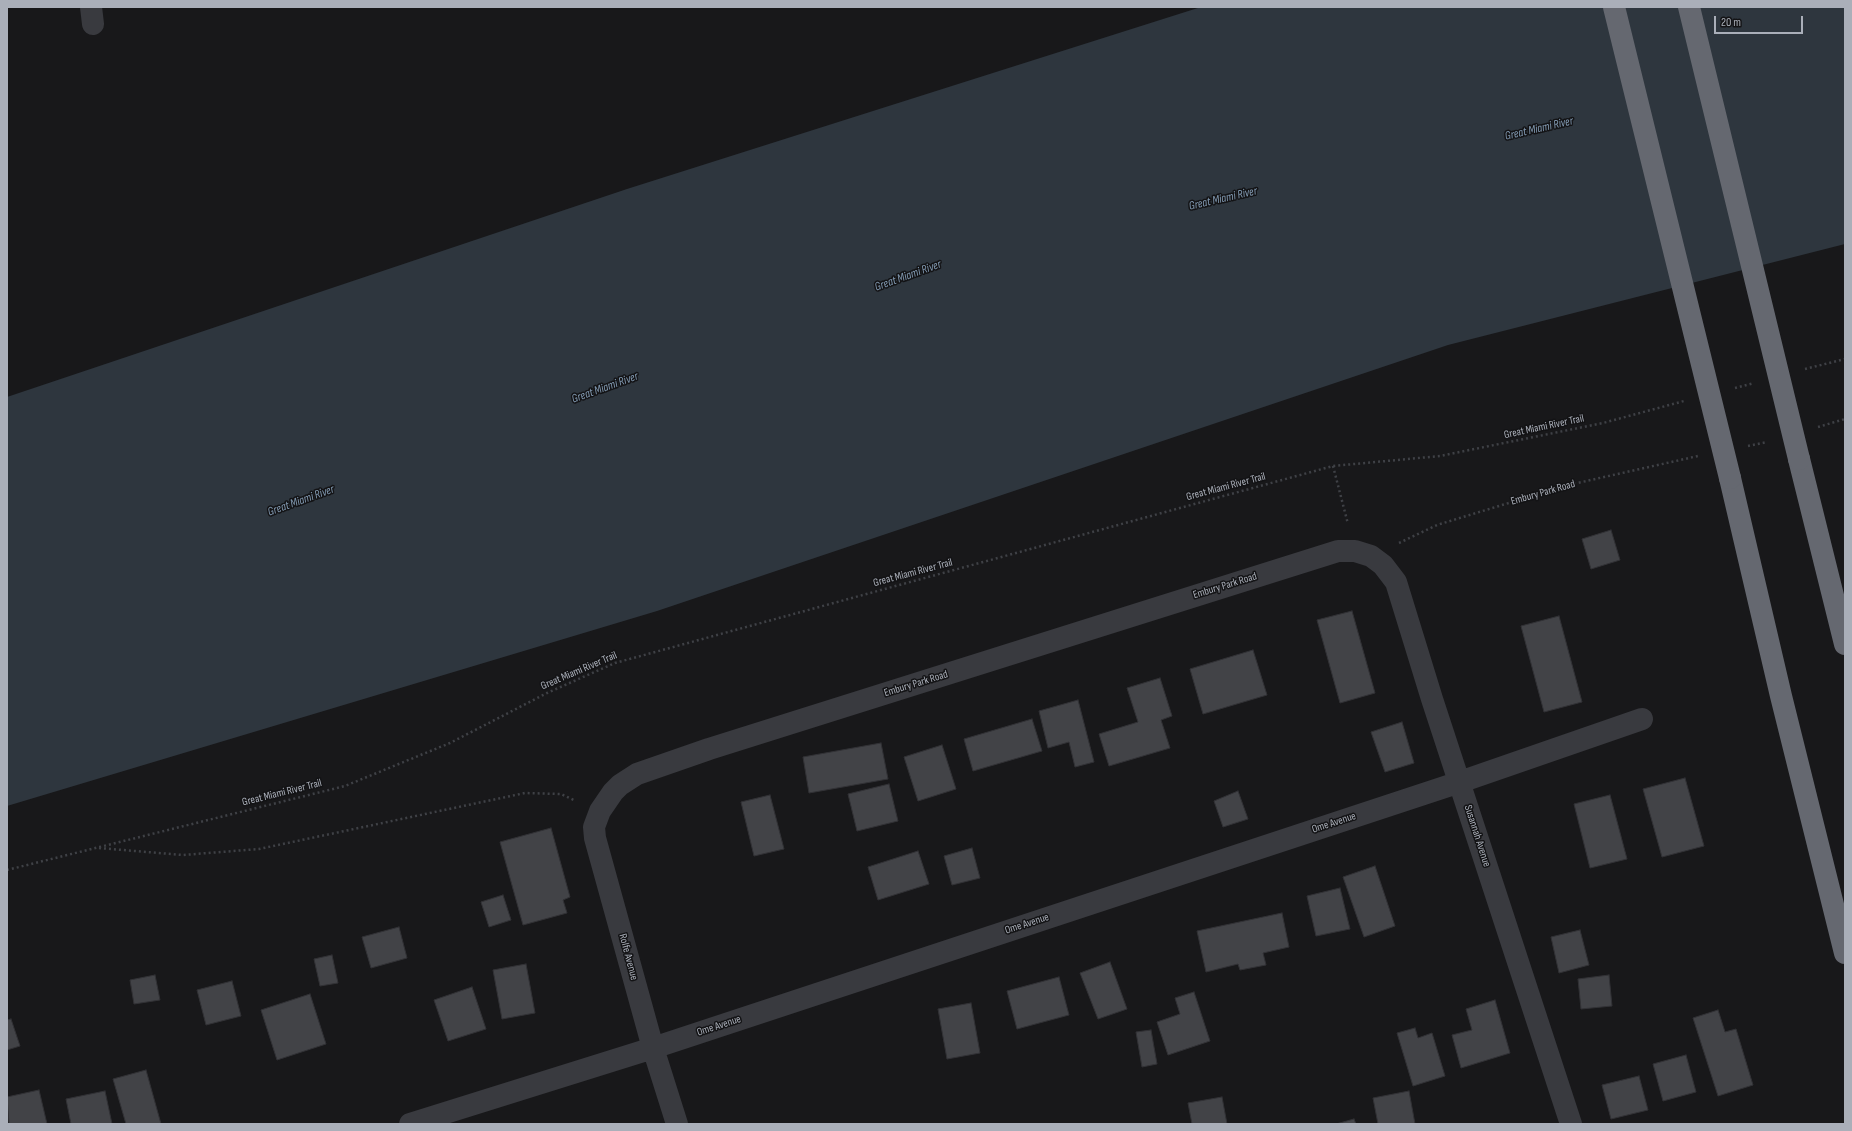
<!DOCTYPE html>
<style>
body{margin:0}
#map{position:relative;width:1852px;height:1131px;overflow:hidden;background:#18181a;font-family:"Sofia Sans Condensed",sans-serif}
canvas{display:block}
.frame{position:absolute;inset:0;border:8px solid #aaafb9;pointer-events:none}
.scale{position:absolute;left:1714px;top:16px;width:89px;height:18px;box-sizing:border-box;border:2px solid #aaafb9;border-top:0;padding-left:5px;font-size:12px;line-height:14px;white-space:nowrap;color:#aaafb9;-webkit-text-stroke:3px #131315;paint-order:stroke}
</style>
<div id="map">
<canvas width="1852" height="1131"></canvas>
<div class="frame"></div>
<div class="scale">20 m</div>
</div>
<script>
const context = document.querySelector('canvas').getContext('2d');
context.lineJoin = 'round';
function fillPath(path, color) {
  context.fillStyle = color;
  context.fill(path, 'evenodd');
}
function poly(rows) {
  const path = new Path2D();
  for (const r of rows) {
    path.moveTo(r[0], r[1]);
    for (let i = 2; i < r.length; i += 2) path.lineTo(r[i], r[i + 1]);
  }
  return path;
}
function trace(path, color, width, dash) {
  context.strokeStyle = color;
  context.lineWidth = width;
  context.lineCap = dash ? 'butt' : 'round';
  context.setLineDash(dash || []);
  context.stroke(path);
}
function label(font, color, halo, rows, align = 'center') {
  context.font = font + ' "Sofia Sans Condensed",sans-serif';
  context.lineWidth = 3;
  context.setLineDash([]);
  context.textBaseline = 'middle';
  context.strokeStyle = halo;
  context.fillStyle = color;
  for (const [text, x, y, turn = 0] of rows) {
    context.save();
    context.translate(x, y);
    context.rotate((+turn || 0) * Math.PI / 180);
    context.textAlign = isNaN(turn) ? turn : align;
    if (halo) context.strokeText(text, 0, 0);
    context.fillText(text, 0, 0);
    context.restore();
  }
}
const water = poly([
 [1201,7,1845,7,1845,244,1448,345,657,611,7,806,7,397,627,189]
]);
const building = poly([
 [1611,530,1620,560,1591,569,1582,539,1611,530],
 [1352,611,1375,693,1340,703,1317,620,1352,611],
 [1559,616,1582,702,1544,712,1521,626,1559,616],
 [1253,650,1267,695,1203,714,1190,669,1253,650],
 [1160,678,1172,716,1161,720,1170,748,1109,766,1099,734,1138,722,1127,688,1160,678],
 [1078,700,1094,762,1075,767,1069,742,1048,748,1039,711,1078,700],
 [1032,719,1042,751,973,771,964,739,1032,719],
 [1402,722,1414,763,1385,772,1371,732,1402,722],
 [881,743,888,779,809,793,803,757,881,743],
 [942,745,956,789,918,801,904,757,942,745],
 [1685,778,1704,846,1662,857,1643,789,1685,778],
 [889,784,898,821,857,831,848,794,889,784],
 [1238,791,1248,819,1223,827,1214,801,1238,791],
 [770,795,784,849,754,856,741,802,770,795],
 [1610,795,1627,859,1590,868,1574,804,1610,795],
 [551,828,570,897,563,900,567,913,523,925,500,842,551,828],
 [972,848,980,878,952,885,944,856,972,848],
 [918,851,929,884,878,900,868,867,918,851],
 [1375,866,1395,926,1364,937,1343,877,1375,866],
 [1340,888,1350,929,1316,936,1307,896,1340,888],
 [503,895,511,920,489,927,481,902,503,895],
 [1282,913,1289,947,1263,953,1266,965,1240,970,1238,964,1206,972,1197,931,1282,913],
 [399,927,407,958,371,968,362,937,399,927],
 [1580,930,1589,965,1559,973,1551,937,1580,930],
 [332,955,338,983,320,986,314,959,332,955],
 [1110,962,1127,1009,1098,1019,1080,973,1110,962],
 [526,964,535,1013,502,1019,493,970,526,964],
 [155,975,160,1000,134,1004,130,980,155,975],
 [1609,975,1612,1006,1581,1009,1578,979,1609,975],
 [1059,977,1069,1015,1017,1029,1007,991,1059,977],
 [232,981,241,1016,206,1025,197,990,232,981],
 [472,987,486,1029,448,1041,434,1000,472,987],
 [1194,992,1210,1041,1168,1055,1157,1022,1180,1014,1175,998,1194,992],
 [310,994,326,1044,277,1060,261,1010,310,994],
 [1495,1000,1510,1053,1461,1068,1452,1035,1472,1030,1466,1009,1495,1000],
 [971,1003,980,1053,947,1059,938,1009,971,1003],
 [1718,1010,1725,1032,1736,1029,1753,1085,1718,1096,1693,1018,1718,1010],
 [11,1019,20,1046,7,1050,7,1020,11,1019],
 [1415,1028,1418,1038,1432,1033,1445,1076,1413,1086,1397,1033,1415,1028],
 [1151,1030,1157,1064,1142,1067,1136,1032,1151,1030],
 [1686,1055,1696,1092,1663,1101,1653,1064,1686,1055],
 [146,1070,161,1124,126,1124,113,1079,146,1070],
 [1639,1076,1648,1110,1611,1119,1602,1085,1639,1076],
 [39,1090,47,1124,9,1124,7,1097,39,1090],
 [105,1091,112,1124,71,1124,66,1099,105,1091],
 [1409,1091,1415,1124,1378,1124,1373,1098,1409,1091],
 [1222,1097,1227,1124,1192,1124,1188,1103,1222,1097],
 [1354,1119,1356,1124,1336,1124,1354,1119]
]);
const path = poly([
 [1805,369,1845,359],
 [1735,388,1754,383],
 [1818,427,1845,419],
 [1748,446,1767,442],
 [1333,466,1348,524],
 [1399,543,1437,525,1564,486,1698,456],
 [99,848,183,855,259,849,525,793,561,794,576,801],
 [7,870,345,786,450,743,547,693,615,663,1333,466,1440,456,1603,423,1684,401]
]);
const minor = poly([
 [91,7,93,24],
 [410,1124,653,1048,1460,782,1642,719],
 [677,1124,653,1048,595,838,594,827,600,811,613,792,620,785,637,774,709,749,1338,551,1355,551,1371,556,1383,565,1396,582,1432,699,1571,1124]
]);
const motorway = poly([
 [1799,459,1845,644],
 [1730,478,1781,696,1845,953]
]);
const motorwayBridge = poly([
 [1614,7,1730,478],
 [1689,7,1799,459]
]);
const streetNames = [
 ["Great Miami River Trail",1544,427,-12],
 ["Great Miami River Trail",1226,487,-15],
 ["Embury Park Road",1543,493,-16],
 ["Great Miami River Trail",913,573,-15],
 ["Embury Park Road",1225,586,-17],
 ["Great Miami River Trail",579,671,-23],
 ["Embury Park Road",916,684,-17],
 ["Great Miami River Trail",282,793,-14],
 ["Ome Avenue",1334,823,-18],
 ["Susannah Avenue",1477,836,72],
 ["Ome Avenue",1027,924,-18],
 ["Rolfe Avenue",628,957,75],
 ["Ome Avenue",719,1026,-18]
];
const waterNames = [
 ["Great Miami River",1539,129,-13],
 ["Great Miami River",1223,199,-13],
 ["Great Miami River",908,276,-20],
 ["Great Miami River",605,388,-20],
 ["Great Miami River",301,501,-20]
];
fillPath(water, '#2e363e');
fillPath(building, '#424347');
trace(building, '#323236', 1);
trace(path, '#3f4146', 2.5, [2, 3]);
trace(minor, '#393a3f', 22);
trace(motorway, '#656870', 22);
trace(motorwayBridge, '#656870', 22);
label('11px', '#aaafb9', '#131315', streetNames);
label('italic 12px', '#839bb3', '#131315', waterNames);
</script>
